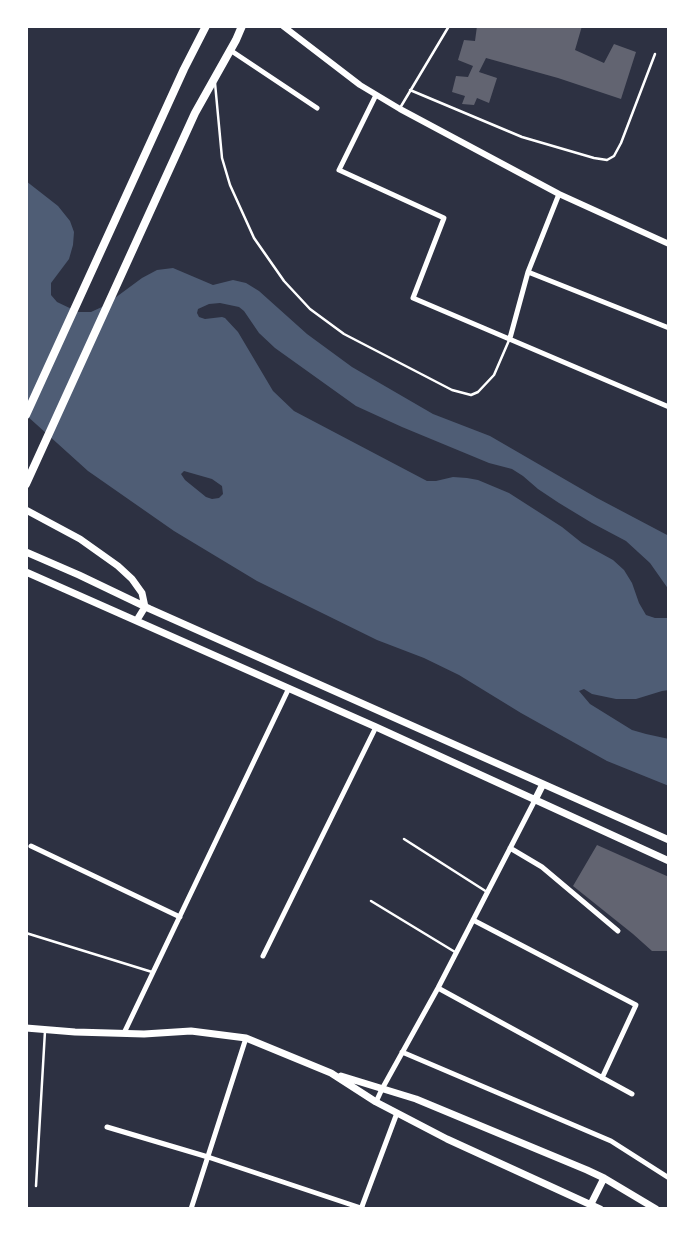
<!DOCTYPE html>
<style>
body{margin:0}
#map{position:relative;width:695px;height:1235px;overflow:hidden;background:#2d3142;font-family:"Nunito Sans",sans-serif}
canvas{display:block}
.frame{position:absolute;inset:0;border:28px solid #fff;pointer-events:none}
</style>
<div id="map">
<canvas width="695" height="1235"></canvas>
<div class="frame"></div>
</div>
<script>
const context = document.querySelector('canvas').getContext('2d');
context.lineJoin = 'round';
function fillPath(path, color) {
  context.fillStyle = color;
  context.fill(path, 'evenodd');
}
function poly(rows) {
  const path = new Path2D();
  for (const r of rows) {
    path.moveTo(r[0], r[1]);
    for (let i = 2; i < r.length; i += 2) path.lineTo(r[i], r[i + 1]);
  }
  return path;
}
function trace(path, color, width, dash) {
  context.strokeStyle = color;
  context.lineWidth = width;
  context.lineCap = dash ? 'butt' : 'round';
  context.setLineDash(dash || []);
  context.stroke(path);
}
const water = poly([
 [26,181,58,206,70,221,74,232,73,245,69,259,51,283,51,295,57,302,78,312,91,312,104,306,142,278,157,270,173,268,213,285,233,280,246,283,259,291,307,334,352,367,433,414,490,436,597,498,669,536,669,590,650,563,626,541,592,523,559,503,538,489,523,476,512,469,489,463,402,427,356,406,275,348,259,333,244,311,239,307,220,303,209,304,198,309,197,313,199,317,205,319,222,317,225,318,238,332,273,391,294,411,427,481,436,481,453,477,467,478,478,480,509,493,562,527,582,543,613,560,624,570,632,583,639,603,646,615,655,618,669,618,669,690,662,691,636,699,616,699,592,694,584,689,579,691,590,704,632,730,646,734,669,739,669,786,607,761,521,713,459,675,424,658,377,640,257,581,174,531,88,471,26,415],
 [184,471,212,479,222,486,223,494,219,498,212,499,206,497,185,480,181,474]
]);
const building = poly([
 [477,26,582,26,575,50,604,63,614,44,636,52,621,99,558,78,486,58,479,72,497,78,489,103,477,98,474,105,462,104,465,96,452,92,456,76,468,77,473,66,458,60,464,40,475,41],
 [597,845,669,877,669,951,652,951,633,934,573,886]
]);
const service = poly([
 [215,83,222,158,230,185,254,238,284,281,310,309,344,334,452,390,471,395,478,392,494,375,510,338],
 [410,90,522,137,594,158,607,160,614,156,621,143,655,54],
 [400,108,449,26],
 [404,839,487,892],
 [371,901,455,952],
 [26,933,152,972],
 [36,1186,45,1031]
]);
const minor = poly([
 [230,50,317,108],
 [376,95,339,170,444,218,413,298,669,407],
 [528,272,669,328],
 [510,338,528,272,559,194],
 [31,846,180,917],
 [510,848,542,867,618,931],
 [473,920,636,1005,602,1078],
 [263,956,376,727],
 [438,988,632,1094],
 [124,1033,289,688],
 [402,1052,611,1141,669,1178],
 [376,1102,382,1089,438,988,535,800],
 [107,1127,208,1157,364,1209],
 [191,1209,246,1038],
 [361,1209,397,1113]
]);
const tertiary = poly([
 [283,26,360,85,400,109,559,194,669,244]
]);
const secondary = poly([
 [26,510,80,539,118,566,132,579,142,593,145,607,137,620],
 [26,552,79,575,150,609,669,840],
 [26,572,376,727,669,861],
 [535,800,543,784],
 [26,1028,75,1032,144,1034,191,1031,246,1038,331,1073,376,1102,447,1139,600,1209],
 [341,1076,416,1099,587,1170,604,1178,656,1209],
 [591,1204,604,1178]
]);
const trunk = poly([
 [26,415,184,69,206,26],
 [26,484,195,113,236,40,242,26]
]);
fillPath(water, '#4f5d75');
fillPath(building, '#626471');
trace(service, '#fff', 2.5);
trace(minor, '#fff', 5);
trace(tertiary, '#fff', 6);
trace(secondary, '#fff', 7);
trace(trunk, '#fff', 8);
</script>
